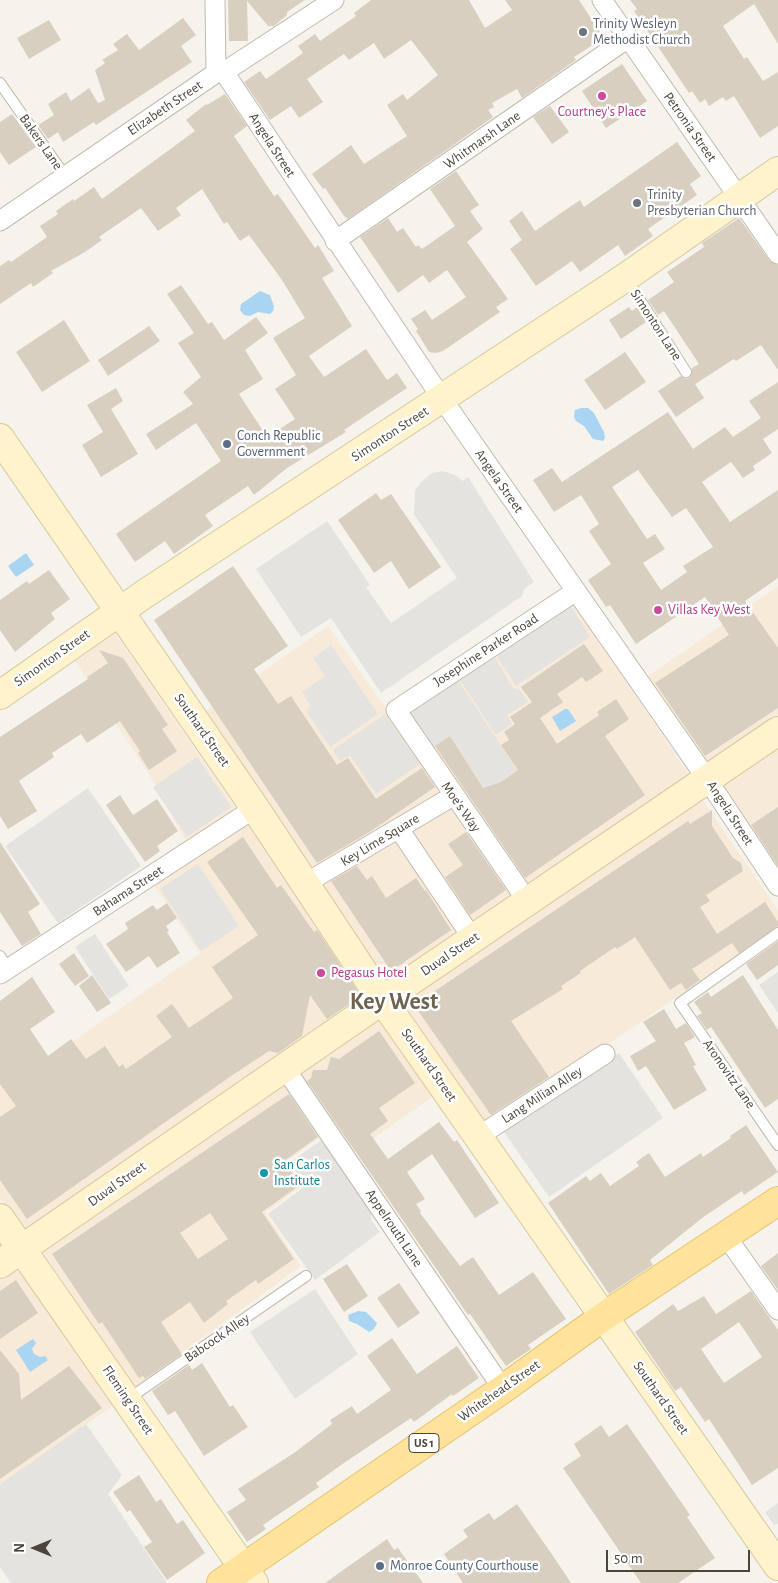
<!DOCTYPE html>
<style>
body{margin:0}
#map{position:relative;width:778px;height:1583px;overflow:hidden;background:#f6f3ec;font-family:"Alegreya Sans",sans-serif}
canvas{display:block}
.north{position:absolute;left:10px;top:1523px;width:50px;height:50px;-webkit-text-stroke:4px #fff;paint-order:stroke;rotate:270deg;font-size:14px;font-weight:700;line-height:20px;text-align:center;color:#4b4439}
.north::after{content:'';display:block;margin:auto;width:18px;height:22px;background:#4b4439;clip-path:polygon(50% 0,100% 100%,50% 72%,0 100%)}
.scale{position:absolute;left:606px;top:1550px;width:144px;height:22px;box-sizing:border-box;border:2px solid #4b4439;border-top:0;padding-left:6px;font-size:15px;line-height:18px;white-space:nowrap;color:#4b4439;-webkit-text-stroke:4px #fff;paint-order:stroke}
</style>
<div id="map">
<canvas width="778" height="1583"></canvas>
<div class="north">N</div>
<div class="scale">50 m</div>
</div>
<script>
const context = document.querySelector('canvas').getContext('2d');
context.lineJoin = 'round';
function fillPath(path, color) {
  context.fillStyle = color;
  context.fill(path, 'evenodd');
}
function poly(rows) {
  const path = new Path2D();
  for (const r of rows) {
    path.moveTo(r[0], r[1]);
    for (let i = 2; i < r.length; i += 2) path.lineTo(r[i], r[i + 1]);
  }
  return path;
}
function trace(path, color, width, dash) {
  context.strokeStyle = color;
  context.lineWidth = width;
  context.lineCap = dash ? 'butt' : 'round';
  context.setLineDash(dash || []);
  context.stroke(path);
}
function label(font, color, halo, rows, align = 'center') {
  context.font = font + ' "Alegreya Sans",sans-serif';
  context.lineWidth = 5;
  context.setLineDash([]);
  context.textBaseline = 'middle';
  context.strokeStyle = halo;
  context.fillStyle = color;
  for (const [text, x, y, turn = 0] of rows) {
    context.save();
    context.translate(x, y);
    context.rotate((+turn || 0) * Math.PI / 180);
    context.textAlign = isNaN(turn) ? turn : align;
    if (halo) context.strokeText(text, 0, 0);
    context.fillText(text, 0, 0);
    context.restore();
  }
}
const commercial = poly([
 [778,586,778,715,703,767,644,679],
 [570,600,690,776,389,984,204,712,328,626,393,719],
 [115,633,236,809,187,844,154,782,75,661],
 [778,742,778,870,719,783],
 [699,795,778,910,778,927,489,1127,402,1001],
 [248,820,369,997,25,1235,0,1198,0,1068,40,1064,200,953,154,885],
 [381,1017,435,1095,351,1154,297,1075],
 [288,1083,320,1137,287,1161,302,1186,265,1213,301,1266,135,1387,43,1252],
 [17,1265,113,1406,0,1484,0,1277]
]);
const parking = poly([
 [443,471,455,475,463,481,468,477,534,582,524,589,522,596,381,693,331,618,301,637,256,569,327,521,370,585,366,587,391,623,457,578,414,514,415,491,421,482,432,473],
 [569,603,590,637,516,686,495,653],
 [331,645,378,714,330,747,306,711,311,706,302,692,325,676,313,658],
 [494,656,513,688,519,689,528,702,507,715,512,724,496,735,459,678],
 [458,680,517,770,486,792,450,736,428,751,404,715],
 [385,714,420,764,376,794,350,755,340,761,333,750],
 [197,757,231,807,187,837,153,787],
 [88,788,141,866,58,923,5,846],
 [198,864,239,926,201,951,160,889],
 [95,934,129,986,109,999,75,947],
 [778,972,778,1013,759,985],
 [619,1053,663,1118,549,1197,504,1132],
 [325,1138,371,1203,371,1220,380,1232,315,1280,268,1214,305,1186,290,1162],
 [315,1289,358,1354,295,1399,250,1332],
 [86,1424,122,1475,108,1494,167,1583,11,1583,0,1567,0,1484],
 [778,1503,778,1524,774,1525,765,1512]
]);
const water = poly([
 [260,291,270,295,274,306,273,311,270,314,258,312,250,316,244,315,240,310,241,304],
 [581,408,588,408,594,413,604,432,605,438,603,441,593,439,584,426,576,421,574,417,575,410],
 [26,553,34,565,16,577,8,566],
 [565,709,568,709,576,721,560,731,552,717],
 [358,1311,366,1312,377,1323,374,1329,369,1332,357,1324,349,1321,348,1315],
 [33,1339,36,1343,32,1349,34,1354,40,1357,45,1356,48,1360,30,1372,16,1350]
]);
const building = poly([
 [228,0,305,0,287,12,287,15,274,26,268,26,247,1,248,41,229,41],
 [371,0,469,0,485,28,512,10,505,0,579,0,604,38,574,57,576,60,522,98,517,89,492,103,494,107,488,110,493,117,489,120,348,219,344,216,325,188,323,189,312,174,351,145,364,164,407,136,387,105,403,94,407,100,438,75,411,40,384,59,374,43,349,60,344,54,307,79,323,102,299,118,291,106,270,120,244,82,260,71,266,79,303,53,298,46,315,34,320,41,356,16,354,13],
 [630,0,778,0,778,44,754,4,723,26,744,59,747,57,763,81,778,72,778,126,760,138,734,96,726,101,723,97,709,106,705,99,700,103,692,91,689,93,659,48,634,11,637,9],
 [183,18,196,35,181,46,192,62,96,125,94,122,63,142,58,132,48,139,38,125,54,115,48,104,66,92,71,101,89,88,98,103,105,100,95,70,105,63,102,60,118,50,113,44,127,34,139,50],
 [49,20,61,40,29,59,17,38],
 [622,64,647,101,606,128,582,91],
 [225,94,247,126,234,136,274,196,278,194,315,248,318,245,334,271,322,278,352,326,309,356,324,377,366,349,387,380,397,373,407,388,344,430,346,432,287,468,254,495,248,486,205,515,213,526,174,554,165,541,135,562,116,534,221,461,196,423,156,450,146,434,193,404,183,392,201,377,178,343,194,333,167,294,181,285,208,324,212,322,224,340,256,317,268,333,245,350,263,379,239,394,267,437,295,419,275,389,296,375,273,338,305,318,282,280,249,235,240,241,227,222,224,224,202,189,176,208,181,215,158,231,141,208,99,237,102,240,85,252,51,271,53,273,33,287,31,283,0,304,0,266,9,260,11,262,47,237,40,226,58,214,56,211,73,199,74,201,94,187,102,199,195,131,186,120,206,104,207,105],
 [550,106,569,132,552,144,533,117],
 [12,114,36,147,9,165,0,152,0,122],
 [677,142,701,176,690,184,697,195,648,229,653,236,625,256,618,245,580,272,572,261,536,286,510,249,522,240,509,221,522,211,535,231,580,200,584,207],
 [456,171,479,205,470,211,483,229,467,242,508,299,496,307,500,312,443,351,436,353,429,352,416,331,418,329,411,319,425,310,432,320,466,297,447,270,429,283,423,275,398,293,360,237,388,218,397,232,403,228,416,247,418,245,422,249,455,226,430,189],
 [739,218,769,260,778,265,778,370,761,345,736,361,734,359,695,384,704,398,676,417,658,391,681,376,686,379,690,377,692,368,699,364,668,317,664,311,658,315,648,300,674,282,667,272,704,247,702,243],
 [629,307,632,311,637,307,646,322,621,339,609,320],
 [64,320,90,361,42,392,16,352],
 [149,326,160,341,108,376,98,360],
 [625,352,646,382,605,410,584,380],
 [778,382,778,429,763,439,772,453,753,466,755,470,743,478,731,462,702,482,730,522,778,490,778,578,745,601,778,648,778,708,705,756,655,683,729,635,705,597,636,644,610,605,606,607,588,580,611,564,589,531,599,524,581,495,554,512,533,480,552,468,562,482,668,412,693,449,725,427,733,437,761,418,749,401],
 [638,470,672,517,686,508,713,547,683,566,687,572,661,590,643,563,665,549,655,534,647,539,612,487],
 [116,388,123,401,111,409,138,454,101,477,82,445,103,432,87,405],
 [376,493,381,500,391,494,441,567,409,589,391,561,374,573,338,520],
 [233,566,288,646,254,669,278,704,291,696,337,765,348,758,376,799,422,768,435,787,371,831,317,863,154,620],
 [49,570,70,599,51,613,55,619,15,652,0,630,0,600,27,581,29,584],
 [584,644,603,671,586,682,582,677,557,694,563,702,540,718,557,744,599,715,597,712,616,699,629,719,605,736,645,795,525,878,435,746,450,736,483,788,501,782,518,770,501,745,509,740,504,732,515,724,510,717,532,702,521,687],
 [99,650,123,658,168,725,162,729,177,751,149,770,138,753,140,751,120,721,87,743,81,734,52,753,54,757,19,781,37,811,8,829,0,816,0,737,88,679,87,677,108,663],
 [120,795,133,815,157,799,178,831,157,846,160,851,145,862,106,805],
 [778,807,778,866,751,825],
 [712,810,712,826,733,858,741,863,743,871,706,895,710,901,700,907,717,934,765,902,778,922,778,926,739,953,732,943,692,969,700,980,686,990,681,983,670,990,635,937,617,949,615,947,580,971,581,973,561,986,563,989,511,1021,549,1077,491,1115,414,1005,688,821,690,824],
 [466,832,506,890,470,915,445,877,463,865,448,844],
 [243,837,277,888,281,885,314,932,317,930,361,996,327,1019,310,995,302,1036,278,1053,269,1051,231,1076,27,1219,0,1180,0,1117,16,1106,0,1084,0,1001,32,977,55,1012,30,1029,48,1056,71,1039,86,1059,105,1046,119,1067,123,1064,126,1069,172,1037,156,1016,172,1004,189,1028,233,998,212,967,258,935,207,862],
 [0,842,40,904,28,912,41,934,22,946,0,912],
 [357,866,367,880,372,876,386,898,416,878,425,891,426,890,451,930,391,971,331,881],
 [167,903,177,918,166,926,169,931,167,932,180,953,157,968,149,956,126,972,106,944,128,929,125,923,153,905,157,910],
 [778,941,778,965,757,980,746,964],
 [74,953,89,976,75,986,59,964],
 [92,975,111,1003,97,1012,79,986],
 [743,975,778,1030,778,1099,765,1108,711,1027,707,1030,697,1016,702,1013,694,1002,708,992,711,997],
 [664,1009,676,1029,686,1023,695,1037,684,1043,696,1065,693,1066,707,1090,674,1110,646,1066,638,1071,630,1056,656,1041,643,1022],
 [379,1031,415,1083,379,1108,388,1121,370,1134,388,1159,439,1122,454,1142,457,1140,499,1203,475,1218,432,1154,407,1172,425,1199,416,1204,421,1211,420,1213,460,1266,473,1257,499,1295,533,1272,566,1319,528,1345,531,1349,506,1366,470,1314,468,1315,307,1081,311,1078,313,1070,327,1070,331,1057,339,1059],
 [289,1094,318,1137,284,1161,300,1185,262,1212,294,1259,258,1284,256,1280,226,1301,228,1304,204,1323,190,1302,161,1322,182,1354,145,1379,143,1376,139,1378,102,1322,99,1324,52,1254],
 [210,1213,228,1239,198,1259,180,1233],
 [746,1125,778,1172,744,1195,742,1191,702,1218,650,1260,653,1265,609,1294,548,1203,586,1176,590,1181,601,1173,610,1186,639,1166,636,1162,649,1153,665,1177,701,1153,703,1157,731,1138,730,1136],
 [778,1253,778,1290,761,1266],
 [347,1264,368,1296,344,1312,323,1279],
 [16,1280,38,1313,0,1339,0,1291],
 [399,1283,420,1313,398,1328,377,1298],
 [751,1291,778,1330,778,1468,752,1485,709,1419,705,1422,681,1387,675,1391,635,1332,673,1304,678,1311,704,1296,716,1314],
 [739,1322,762,1357,724,1383,701,1349],
 [392,1338,417,1374,457,1346,479,1378,453,1396,452,1394,414,1422,411,1418,341,1465,316,1483,319,1487,263,1525,266,1529,247,1542,227,1512,246,1500,238,1489,294,1453,332,1424,330,1420,352,1406,357,1414,391,1390,367,1356],
 [0,1350,19,1374,21,1400,69,1366,102,1408,0,1479],
 [202,1363,230,1407,233,1405,248,1427,204,1456,175,1411,168,1415,152,1391,189,1365,192,1370],
 [627,1424,690,1515,687,1517,715,1558,678,1583,641,1583,563,1468,581,1456,574,1444,601,1425,609,1437],
 [139,1475,156,1502,161,1499,177,1524,183,1520,205,1553,167,1580,144,1547,152,1542,130,1510,127,1512,113,1492],
 [517,1504,553,1556,571,1583,463,1583,444,1554,468,1537,463,1530,489,1513,494,1520],
 [387,1539,394,1550,398,1548,423,1583,325,1583]
]);
const lane = poly([
 [0,83,65,176],
 [626,278,686,372],
 [778,933,680,1003,778,1145],
 [0,956,8,969],
 [128,1399,306,1276]
]);
const street = poly([
 [215,0,216,73],
 [602,0,778,254],
 [224,72,443,400,707,779,778,886],
 [0,221,216,73,224,72,334,0],
 [335,241,628,38],
 [399,829,473,939],
 [306,883,453,796],
 [528,902,396,710,576,591],
 [0,974,255,808],
 [284,1067,503,1389],
 [479,1136,605,1054],
 [726,1236,778,1310]
]);
const secondary = poly([
 [0,438,255,808,372,985,778,1566],
 [0,695,146,593,626,277,778,171],
 [0,1218,254,1583],
 [0,1264,384,999,778,731]
]);
const primary = poly([
 [221,1583,503,1389,603,1317,778,1201]
]);
const markers = [
 [583,32,5,"#6b7280"],
 [602,96,5,"#d1479c"],
 [637,203,5,"#6b7280"],
 [227,444,5,"#5c6f8a"],
 [658,610,5,"#d1479c"],
 [321,973,5,"#d1479c"],
 [264,1173,5,"#0f9aa8"],
 [380,1566,5,"#5c6f8a"]
];
const shields = [
 [424,1443,30]
];
const shieldNames = [
 ["US 1",424,1443]
];
const worshipNames = [
 ["Trinity Wesleyn",593,24],
 ["Methodist Church",593,40],
 ["Trinity",647,195],
 ["Presbyterian Church",647,211]
];
const streetNames = [
 ["Elizabeth Street",165,108,-34],
 ["Petronia Street",690,127,55],
 ["Whitmarsh Lane",482,140,-35],
 ["Bakers Lane",41,142,55],
 ["Angela Street",272,145,57],
 ["Simonton Lane",656,325,57],
 ["Simonton Street",390,434,-33],
 ["Angela Street",499,481,55],
 ["Josephine Parker Road",486,650,-33],
 ["Simonton Street",52,658,-35],
 ["Southard Street",202,730,55],
 ["Moe's Way",461,807,55],
 ["Angela Street",730,813,57],
 ["Key Lime Square",380,840,-31],
 ["Bahama Street",128,891,-33],
 ["Duval Street",450,954,-34],
 ["Southard Street",429,1065,55],
 ["Aronovitz Lane",729,1074,55],
 ["Lang Milian Alley",542,1095,-33],
 ["Duval Street",117,1184,-35],
 ["Appelrouth Lane",394,1228,56],
 ["Babcock Alley",217,1338,-34],
 ["Whitehead Street",499,1391,-35],
 ["Southard Street",661,1398,55],
 ["Fleming Street",128,1400,56]
];
const hotelNames = [
 ["Courtney's Place",602,112,"center"],
 ["Villas Key West",668,610],
 ["Pegasus Hotel",331,973]
];
const serviceNames = [
 ["Conch Republic",237,436],
 ["Government",237,452],
 ["Monroe County Courthouse",390,1566]
];
const cultureNames = [
 ["San Carlos",274,1165],
 ["Institute",274,1181]
];
const townNames = [
 ["Key West",394,1002]
];
fillPath(commercial, '#f7ead8');
fillPath(parking, '#e5e3e0');
fillPath(water, '#a9d4f2');
fillPath(building, '#d8cfc1');
trace(lane, '#c2bbae', 12);
trace(street, '#c2bbae', 21);
trace(secondary, '#d6c79b', 30);
trace(primary, '#e6c16a', 30);
trace(lane, '#fff', 10);
trace(street, '#fff', 19);
trace(secondary, '#fff3cd', 28);
trace(primary, '#ffe39c', 28);
for (const [x, y, r, color] of markers) {
  const dot = new Path2D();
  dot.arc(x, y, r, 0, 2 * Math.PI);
  context.fillStyle = color;
  context.fill(dot);
  trace(dot, '#fff', 2);
}
for (const [x, y, w] of shields) {
  const box = new Path2D();
  box.roundRect(x - w / 2, y - 9.5, w, 19, 4);
  context.fillStyle = '#fff';
  context.fill(box);
  trace(box, '#4b4439', 1);
}
label('bold 12px', '#4b4439', null, shieldNames);
label('14px', '#5b616d', '#fff', worshipNames, 'left');
label('14px', '#4b4439', '#fff', streetNames);
label('14px', '#b23c85', '#fff', hotelNames, 'left');
label('14px', '#4e5e75', '#fff', serviceNames, 'left');
label('14px', '#0d838f', '#fff', cultureNames, 'left');
label('bold 24px', '#6e6250', '#fff', townNames);
</script>
